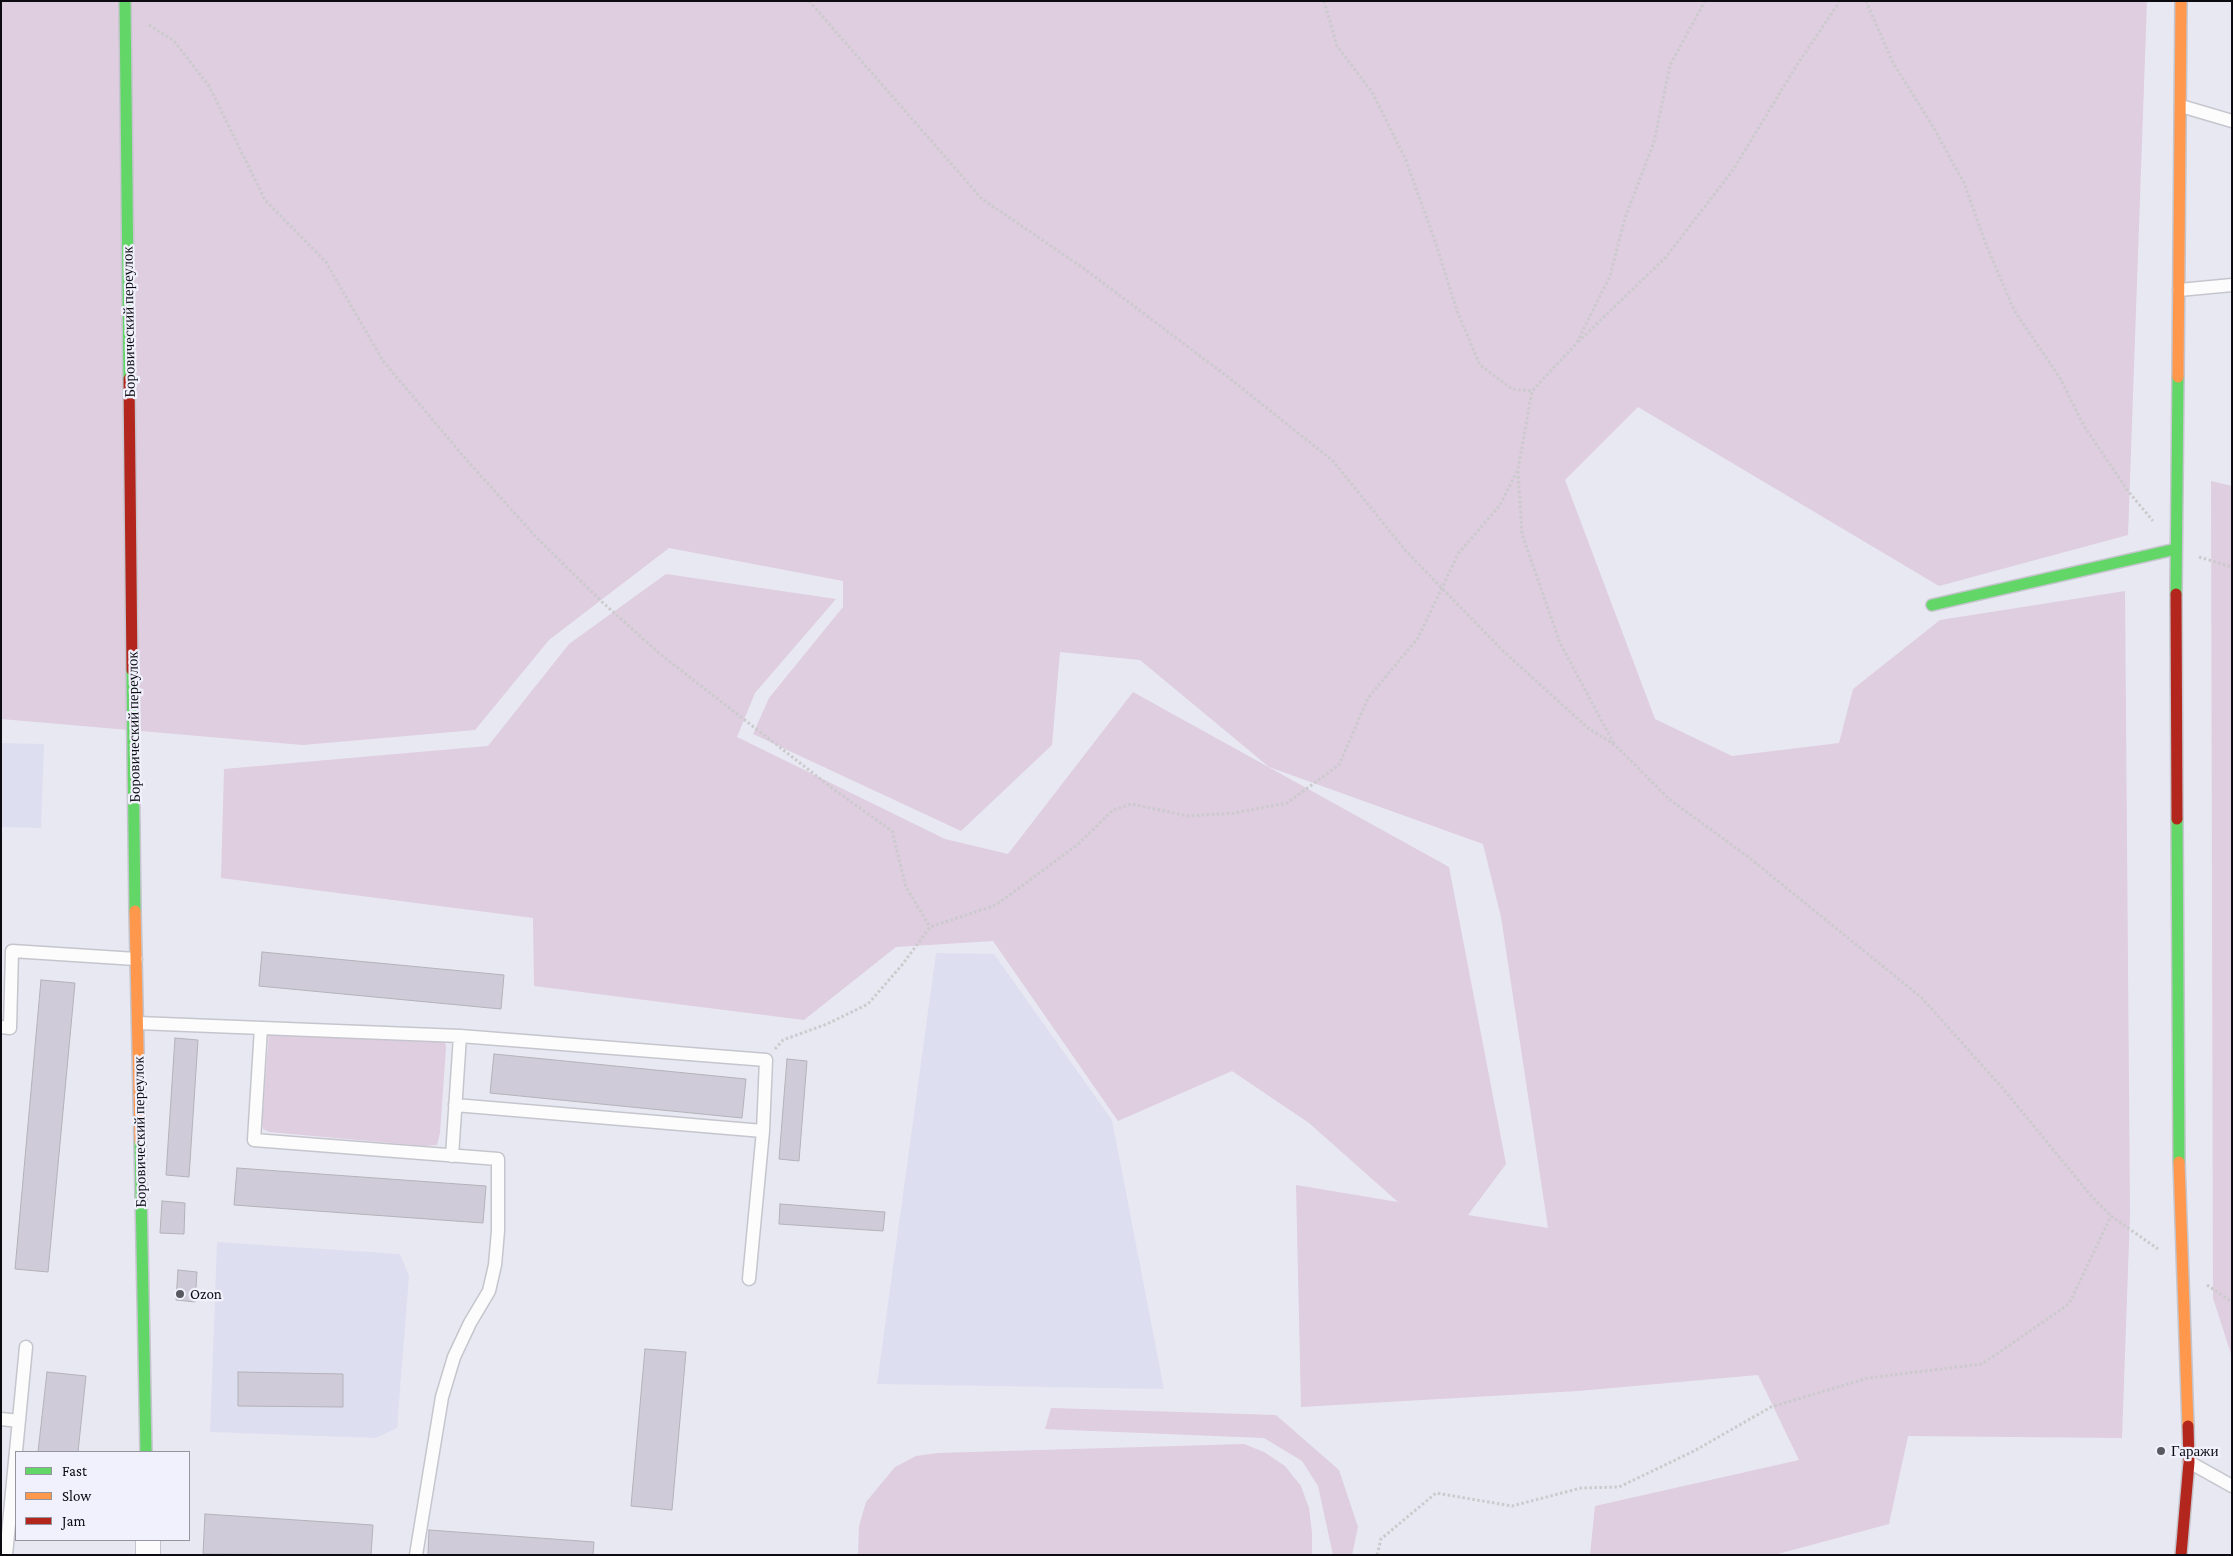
<!DOCTYPE html>
<meta charset="utf-8">
<style>
body{margin:0}
#map{position:relative;width:2233px;height:1556px;overflow:hidden;background:#e8e8f2;font-family:"Crimson Pro",serif}
canvas{display:block}
.frame{position:absolute;inset:0;border:2px solid #0b0b11;pointer-events:none}
.legend{position:absolute;left:15px;top:1451px;width:175px;height:90px;box-sizing:border-box;background:#f1f1fd;border:1px solid #95959f;margin:0;padding:6px 9px;list-style:none;font-size:15px;color:#0b0b11}
.legend li{display:flex;align-items:center;gap:10px;height:25px}
.legend b{width:25px;border:1px solid #95959f}
</style>
<div id="map">
<canvas width="2233" height="1556"></canvas>
<div class="frame"></div>
<ul class="legend">
<li><b style="height:6px;background:#63d668"></b>Fast</li>
<li><b style="height:6px;background:#ff974d"></b>Slow</li>
<li><b style="height:6px;background:#b3261e"></b>Jam</li>
</ul>
</div>
<script>
const context = document.querySelector('canvas').getContext('2d');
context.lineJoin = 'round';
function fillPath(path, color) {
  context.fillStyle = color;
  context.fill(path, 'evenodd');
}
function poly(rows) {
  const path = new Path2D();
  for (const r of rows) {
    path.moveTo(r[0], r[1]);
    for (let i = 2; i < r.length; i += 2) path.lineTo(r[i], r[i + 1]);
  }
  return path;
}
function trace(path, color, width, dash) {
  context.strokeStyle = color;
  context.lineWidth = width;
  context.lineCap = dash ? 'butt' : 'round';
  context.setLineDash(dash || []);
  context.stroke(path);
}
function label(font, color, halo, rows, align = 'center') {
  context.font = font + ' "Crimson Pro",serif';
  context.lineWidth = 4.5;
  context.setLineDash([]);
  context.textBaseline = 'middle';
  context.strokeStyle = halo;
  context.fillStyle = color;
  for (const [text, x, y, turn = 0] of rows) {
    context.save();
    context.translate(x, y);
    context.rotate((+turn || 0) * Math.PI / 180);
    context.textAlign = isNaN(turn) ? turn : align;
    if (halo) context.strokeText(text, 0, 0);
    context.fillText(text, 0, 0);
    context.restore();
  }
}
const built = poly([
 [1,743,44,744,41,828,1,827],
 [936,953,994,954,1112,1120,1164,1389,877,1384],
 [217,1242,400,1254,409,1276,397,1428,376,1438,210,1432]
]);
const green = poly([
 [1,1,2147,1,2128,535,1939,586,1638,407,1565,480,1655,719,1732,756,1839,743,1853,689,1940,620,2125,591,2130,1214,2122,1438,1908,1436,1889,1524,1774,1555,1590,1555,1595,1506,1799,1460,1758,1375,1578,1391,1301,1407,1296,1185,1398,1202,1309,1123,1232,1071,1118,1121,993,941,896,947,804,1020,534,986,533,918,221,878,224,769,488,746,569,644,666,574,836,599,755,693,737,737,945,839,1008,854,1133,692,1449,867,1506,1164,1468,1215,1548,1228,1501,917,1483,844,1269,767,1140,660,1060,652,1052,745,961,831,753,734,769,698,843,607,843,581,669,548,549,640,475,730,303,745,1,719],
 [2211,481,2232,486,2232,1357,2213,1298],
 [269,1032,445,1042,446,1048,440,1133,437,1145,425,1146,269,1132,263,1129,262,1123],
 [1051,1408,1276,1415,1339,1470,1358,1527,1352,1555,1333,1555,1318,1486,1302,1461,1264,1438,1045,1429],
 [1244,1444,1264,1452,1285,1466,1301,1486,1309,1508,1312,1533,1312,1555,858,1555,859,1526,866,1502,895,1467,916,1456,938,1453]
]);
const building = poly([
 [262,952,504,975,501,1009,259,986,262,952],
 [41,980,75,983,48,1272,15,1269,41,980],
 [175,1038,198,1040,189,1177,166,1175,175,1038],
 [494,1054,746,1079,742,1118,490,1093,494,1054],
 [787,1059,807,1061,799,1161,779,1159,787,1059],
 [237,1168,486,1186,483,1223,234,1205,237,1168],
 [162,1201,185,1203,184,1234,160,1233,162,1201],
 [780,1204,885,1212,883,1231,779,1224,780,1204],
 [178,1270,197,1272,195,1302,176,1300,178,1270],
 [645,1349,686,1352,672,1510,631,1506,645,1349],
 [47,1372,86,1376,78,1452,38,1452,47,1372],
 [238,1372,343,1374,343,1407,238,1406,238,1372],
 [205,1514,373,1525,371,1555,203,1554,205,1514],
 [429,1530,594,1542,593,1555,428,1555,429,1530]
]);
const path = poly([
 [809,1,982,199,1086,270,1228,377,1333,461,1405,550,1503,651,1588,728,1615,745,1669,799,1747,856,1922,998,2005,1091,2092,1197,2111,1216,2158,1249],
 [1324,1,1337,46,1372,92,1405,158,1435,241,1457,311,1480,365,1512,389,1532,391],
 [1866,1,1893,63,1931,123,1964,183,1985,242,2014,310,2060,378,2084,426,2128,491,2153,521],
 [149,25,174,41,209,86,265,200,326,262,383,361,464,457,536,537,601,601,660,654,836,791,892,831,906,887,930,927],
 [1578,342,1666,257,1733,170,1795,68,1840,1],
 [1518,471,1522,534,1560,643,1614,744],
 [2199,557,2232,567],
 [775,1049,783,1040,827,1024,868,1004,902,965,930,927,996,905,1077,845,1113,810,1132,804,1188,816,1234,813,1287,803,1339,765,1368,698,1418,638,1458,554,1500,505,1518,469,1532,391,1576,344,1610,276,1625,218,1654,142,1670,65,1705,1],
 [2207,1285,2232,1302],
 [1377,1555,1381,1539,1436,1493,1512,1506,1581,1488,1619,1487,1694,1451,1771,1407,1868,1378,1982,1364,2069,1304,2111,1216]
]);
const lane = poly([
 [2181,106,2232,121],
 [2179,290,2232,285],
 [138,1023,460,1036,452,1156],
 [1,1027,10,1028,12,951,136,959],
 [261,1028,254,1140,498,1159,498,1231,495,1265,489,1291,470,1323,454,1357,442,1397,416,1555],
 [460,1036,766,1060,763,1131,749,1279],
 [455,1105,763,1131],
 [1,1419,19,1421],
 [2189,1462,2232,1486],
 [6,1555,26,1347]
]);
const street = poly([
 [148,1540,148,1555]
]);
const fast = poly([
 [125,1,129,379],
 [2176,594,2178,377],
 [1932,605,2176,549],
 [132,670,135,911],
 [2177,819,2179,1162],
 [140,1141,146,1452]
]);
const slow = poly([
 [2178,377,2181,1],
 [135,911,140,1141],
 [2179,1162,2188,1426]
]);
const jam = poly([
 [129,379,132,670],
 [2176,594,2177,819],
 [2181,1555,2189,1462,2188,1426]
]);
const markers = [
 [180,1294,5,"#585860"],
 [2161,1451,5,"#585860"]
];
const streetNames = [
 ["Боровический переулок",129,322,-91],
 ["Боровический переулок",134,727,-91],
 ["Боровический переулок",140,1132,-91]
];
const poiNames = [
 ["Ozon",190,1294],
 ["Гаражи",2171,1451]
];
fillPath(built, '#dedef1');
fillPath(green, '#dfcde0');
fillPath(building, '#d0cbd8');
trace(building, '#b3b2b9', 1);
trace(lane, '#c5c5cd', 15);
trace(street, '#c5c5cd', 26);
trace(fast, '#c5c5cd', 14);
trace(slow, '#c5c5cd', 14);
trace(jam, '#c5c5cd', 14);
trace(path, '#cbcbcd', 3, [2.5, 2.5]);
trace(lane, '#fcfcfd', 12);
trace(street, '#fcfcfd', 24);
trace(fast, '#63d668', 11);
trace(slow, '#ff974d', 11);
trace(jam, '#b3261e', 11);
for (const [x, y, r, color] of markers) {
  const dot = new Path2D();
  dot.arc(x, y, r, 0, 2 * Math.PI);
  context.fillStyle = color;
  context.fill(dot);
  trace(dot, '#f1f1fd', 2);
}
label('15px', '#0b0b11', '#f1f1fd', streetNames);
label('15px', '#0b0b11', '#f1f1fd', poiNames, 'left');
</script>
